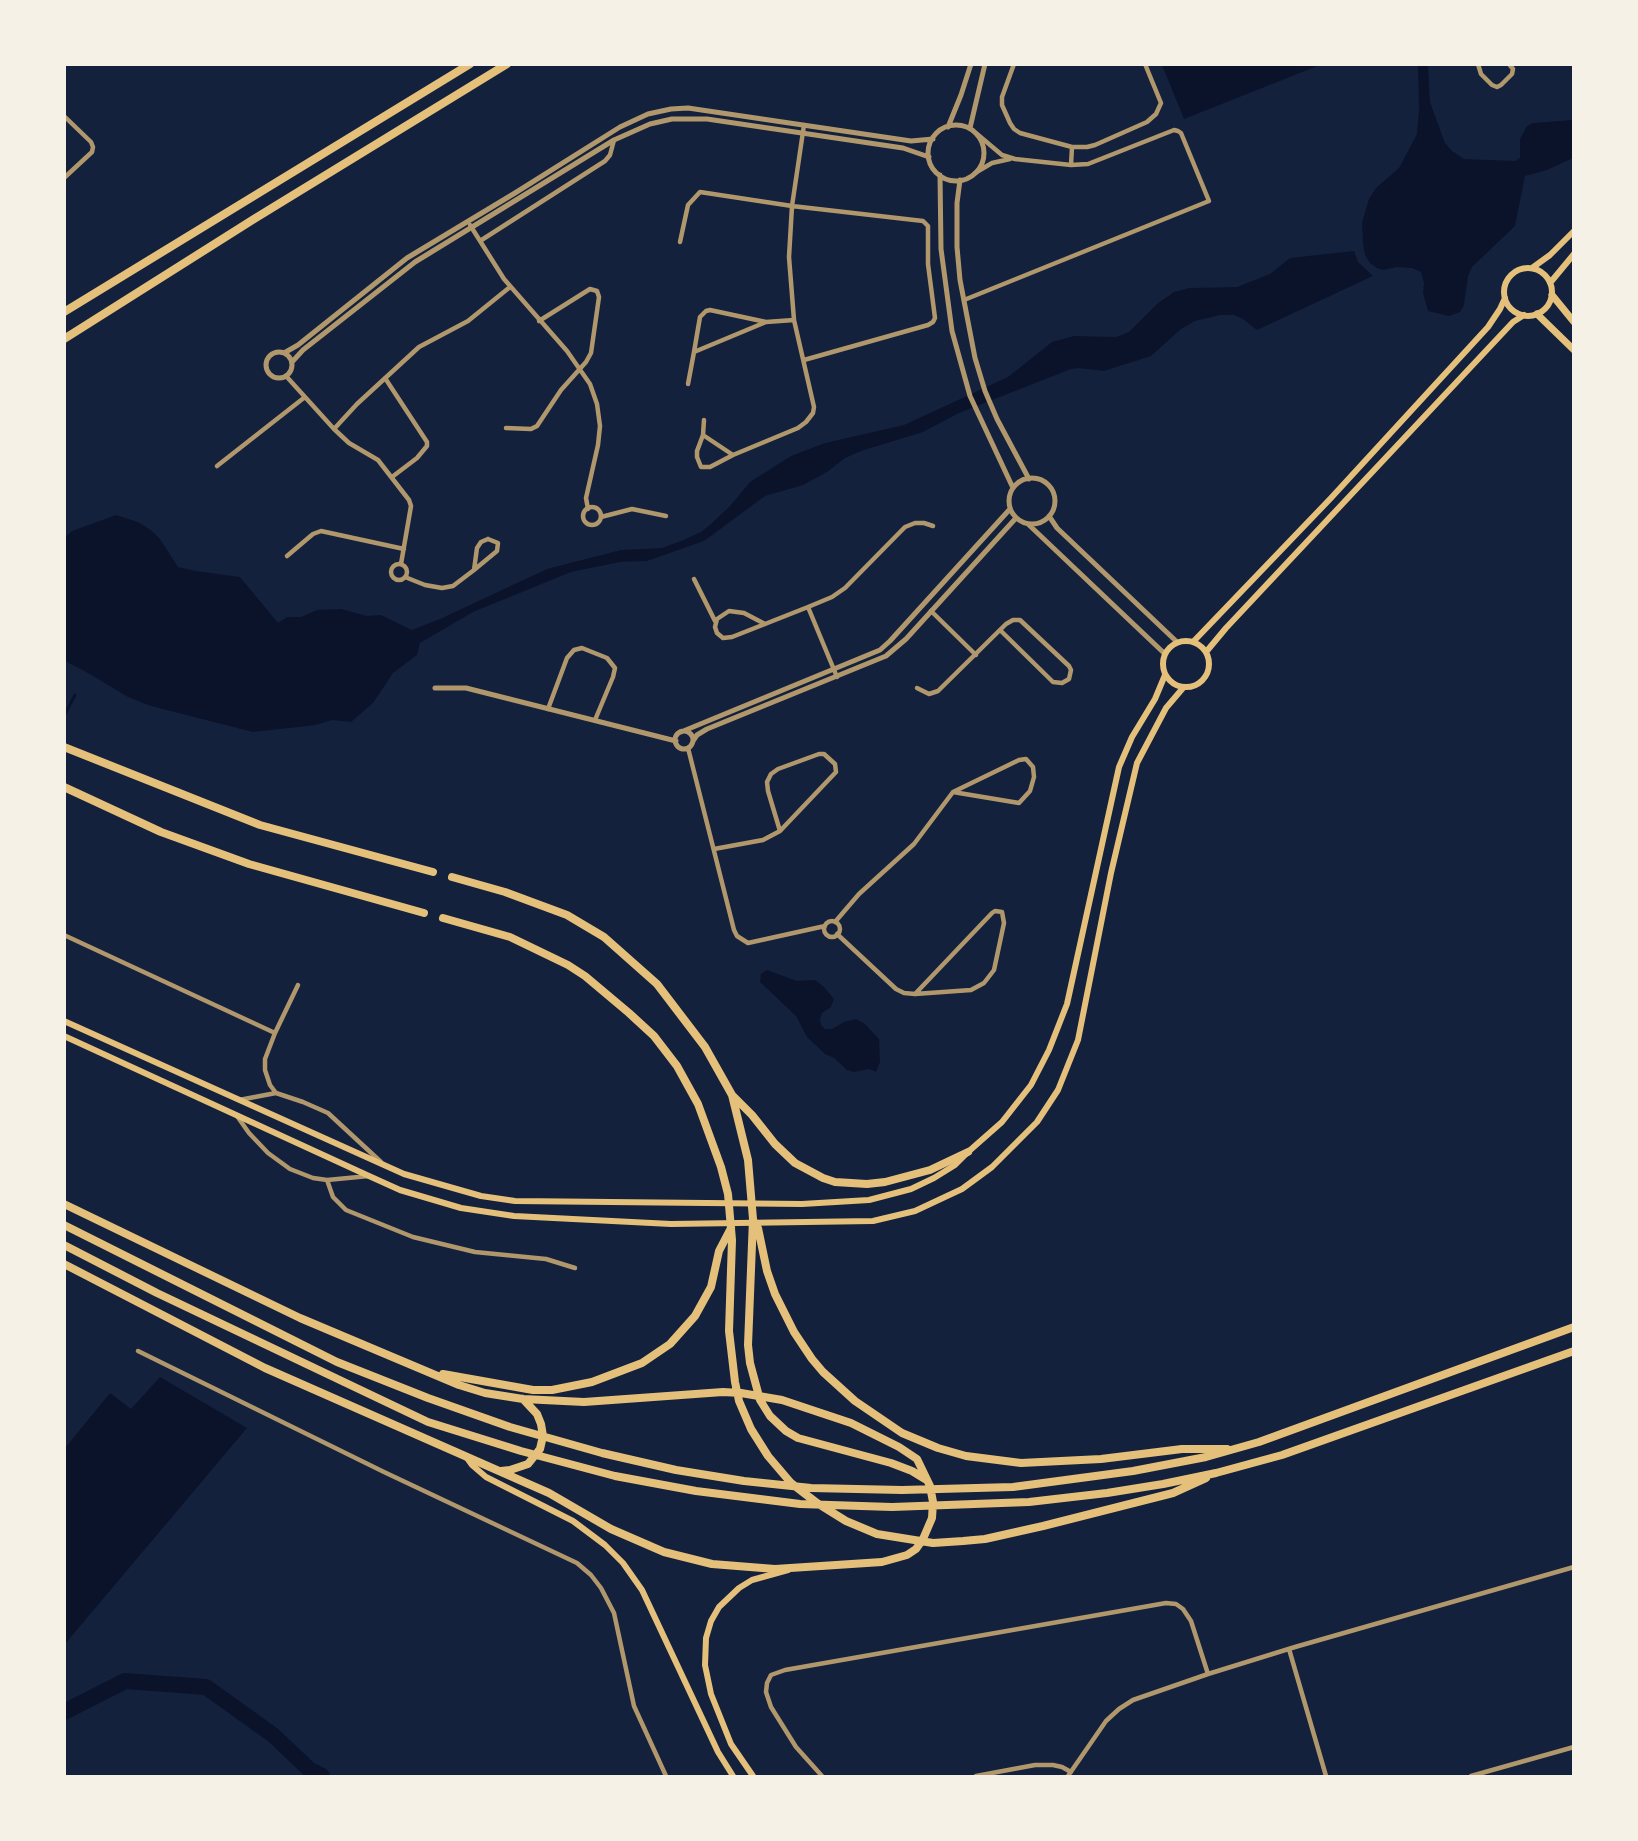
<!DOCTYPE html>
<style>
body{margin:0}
#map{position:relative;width:1638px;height:1841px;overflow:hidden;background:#14213d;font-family:"PT Serif",serif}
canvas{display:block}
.frame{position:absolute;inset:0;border:66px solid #f6f1e7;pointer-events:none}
</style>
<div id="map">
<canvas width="1638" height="1841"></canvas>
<div class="frame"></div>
</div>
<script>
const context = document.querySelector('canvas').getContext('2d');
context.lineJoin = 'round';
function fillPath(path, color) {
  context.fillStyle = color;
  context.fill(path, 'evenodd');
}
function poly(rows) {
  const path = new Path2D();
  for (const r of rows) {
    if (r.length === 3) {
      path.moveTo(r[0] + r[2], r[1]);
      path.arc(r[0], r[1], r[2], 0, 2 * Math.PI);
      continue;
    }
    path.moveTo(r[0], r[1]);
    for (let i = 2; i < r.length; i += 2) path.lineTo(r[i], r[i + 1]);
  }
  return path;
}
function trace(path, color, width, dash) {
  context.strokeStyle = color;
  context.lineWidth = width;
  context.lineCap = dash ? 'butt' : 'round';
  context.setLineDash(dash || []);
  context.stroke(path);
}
const water = poly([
 [1162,65,1320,65,1184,119],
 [1418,65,1428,65,1430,102,1445,143,1452,151,1464,159,1515,161,1520,158,1520,139,1527,126,1533,123,1573,120,1573,158,1547,170,1525,176,1515,226,1472,267,1468,276,1464,305,1460,312,1449,316,1428,311,1423,293,1424,283,1421,272,1412,268,1397,267,1383,270,1377,268,1370,263,1365,255,1363,244,1362,222,1369,199,1376,188,1399,168,1417,134,1419,108],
 [1354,251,1358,262,1373,276,1257,330,1243,319,1234,315,1220,315,1195,321,1181,329,1151,356,1104,371,1078,368,1071,369,959,413,923,432,861,451,845,458,827,472,803,485,765,496,704,541,647,561,620,562,571,572,473,612,420,643,417,655,393,673,373,703,351,722,332,720,316,725,253,732,151,706,128,697,88,673,65,661,64,538,72,531,116,515,138,522,152,531,160,539,178,567,196,571,240,577,278,623,287,617,301,617,317,610,341,609,367,616,381,615,412,630,440,619,547,569,621,550,662,548,681,541,701,532,711,524,730,506,750,482,791,456,825,443,904,425,1008,377,1052,342,1074,336,1116,337,1129,332,1157,304,1174,292,1189,288,1237,287,1270,274,1290,258],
 [767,970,797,981,815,980,824,987,834,999,831,1007,822,1013,820,1019,821,1025,825,1029,832,1029,844,1022,856,1019,865,1024,879,1039,880,1062,876,1072,869,1069,854,1072,847,1070,834,1058,825,1054,807,1037,796,1016,760,982,761,974],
 [160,1377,247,1428,65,1644,65,1448,110,1393,131,1409]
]);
const stream = poly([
 [64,716,75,695]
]);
const river = poly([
 [64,1712,125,1681,206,1687,273,1735,310,1770,322,1776]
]);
const minor = poly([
 [1014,64,1002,97,1002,105,1010,123,1014,129,1020,133,1072,147,1087,147,1095,145,1147,122,1156,114,1161,103,1145,64],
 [1478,64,1481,74,1492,85,1497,87,1501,85,1512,74,1513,69,1509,64],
 [64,116,91,142,93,147,92,152,64,178],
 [1071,165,1072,147],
 [975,173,992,163,1010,159],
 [470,225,504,279,567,351,590,384,597,404,600,426,598,445,586,498,588,509],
 [480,241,605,161,610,155,614,140],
 [680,242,688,205,700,192,792,206,923,221,928,226,928,264,935,318,933,322,928,325,804,360],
 [964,300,1209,201,1181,133,1178,131,1174,130,1088,164,1071,165,1015,159,1002,155,977,134],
 [766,322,710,310,706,311,700,317,694,352,766,322,794,320],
 [286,376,334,429,349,443,378,460,409,500,411,506,401,564],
 [385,378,427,442,427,446,417,458,392,477],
 [688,384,694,352],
 [506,428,531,429,537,426,561,390,586,362,591,353,599,297,597,291,590,289,539,321],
 [334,429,357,404,419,347,468,321,510,287],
 [703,435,704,420],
 [733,455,703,435,697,451,697,457,701,467,710,467,733,455,798,428,806,422,813,413,814,407,794,320,789,257,792,206,804,125],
 [217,466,305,397],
 [592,516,9],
 [601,517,632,509,666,516],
 [488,539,498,543,497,551,474,570,477,548,481,542,488,539],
 [287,556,313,534,321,531,404,549],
 [399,572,8],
 [405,577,425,585,442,588,453,586,474,570],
 [694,579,715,621],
 [808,607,837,677],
 [931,611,976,655],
 [765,624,744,613,729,611,717,619,715,627,717,633,723,638,732,637,765,624,808,607,832,597,845,588,905,527,915,523,924,523,933,526],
 [917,688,929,694,938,691,1006,624,1013,620,1020,620,1069,666,1071,670,1069,679,1062,683,1053,682,1000,630],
 [548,709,567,658,574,650,582,648,607,658,615,668,613,677,595,720],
 [688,748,734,930,737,936,748,943,825,926],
 [714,849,763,840,780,831,836,772,835,764,824,754,819,754,778,769,771,774,767,782,768,791,780,831],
 [832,929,8],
 [835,922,859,894,914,844,953,792,1019,760,1026,759,1033,767,1034,777,1030,791,1019,803,953,792],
 [837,934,896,989,904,993,915,994,971,990,984,983,994,970,1004,923,1002,912,995,911,992,913,915,994],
 [64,935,275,1033],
 [276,1093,270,1085,265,1070,265,1059,275,1033,298,985],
 [239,1100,276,1093,303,1102,328,1113,381,1162],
 [237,1116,249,1133,268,1153,290,1169,313,1178,327,1180,369,1176],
 [327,1180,333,1197,346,1210,413,1237,475,1252,546,1259,575,1268],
 [138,1351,384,1472,577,1563,591,1575,601,1588,614,1613,634,1706,666,1776],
 [1289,1649,1326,1776],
 [822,1776,796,1747,771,1707,766,1692,767,1683,771,1675,785,1670,1166,1603,1176,1604,1183,1609,1191,1621,1208,1674],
 [976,1776,1035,1765,1053,1765,1062,1767,1071,1772],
 [1068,1776,1106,1721,1119,1709,1133,1700,1208,1674,1295,1647,1574,1567],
 [1471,1776,1574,1747]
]);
const tertiary = poly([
 [956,153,28],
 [948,127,961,95,971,64],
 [970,128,985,64],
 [940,175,941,249,952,331,970,396,1013,488],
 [960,180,957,203,957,247,960,280,975,358,985,391,997,419,1029,479],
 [279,365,13],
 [284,353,298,345,407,258,515,193,620,127,648,114,671,109,688,108,911,141,933,139],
 [292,362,303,350,415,262,614,140,650,124,672,119,707,119,903,148,929,157],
 [1032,501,23],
 [1049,516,1057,528,1177,642],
 [1028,524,1165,654],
 [435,688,466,688,676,741],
 [684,740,9],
 [681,732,880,650,890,641,1010,509],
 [693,741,697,735,707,729,886,656,906,639,1016,518]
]);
const secondary = poly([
 [1532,268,1550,255,1574,231],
 [1528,292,24],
 [1550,283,1574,254],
 [1186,664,23],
 [1193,642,1331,498,1488,327,1500,309,1505,298],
 [1206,652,1226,628,1513,322,1524,315],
 [64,1021,404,1174,481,1196,515,1201,802,1204,869,1200,911,1189,934,1178,955,1165,968,1152,1002,1122,1031,1085,1049,1050,1067,1004,1119,767,1132,737,1155,699,1165,675],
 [64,1036,369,1176,400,1190,461,1208,514,1216,671,1224,873,1221,915,1211,962,1189,992,1167,1037,1122,1058,1090,1078,1040,1111,873,1137,763,1166,708,1183,688],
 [467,1458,472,1465,486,1477,573,1521,605,1545,623,1563,642,1590,718,1752,733,1776],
 [753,1776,731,1744,711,1694,705,1665,706,1638,711,1621,719,1607,739,1588,752,1580,788,1570]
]);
const primary = poly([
 [1552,295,1574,322],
 [1537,314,1574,350]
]);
const motorway = poly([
 [64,312,470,64],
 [64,339,254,219,507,64],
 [64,747,260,825,433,872],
 [64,787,161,832,249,864,424,913],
 [452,877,505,892,567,915,604,937,657,984,705,1047,732,1095,748,1160,753,1219,748,1345,750,1363,760,1400,770,1416,786,1431,798,1438,891,1463,912,1471,925,1479],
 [443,918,510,937,568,965,585,976,629,1013,654,1036,677,1066,698,1104,721,1167,728,1194,732,1240,729,1331,735,1382,739,1401,751,1429,768,1456,791,1483,817,1503,846,1521,877,1534,933,1543,963,1541,985,1539,1043,1526,1173,1493,1206,1478],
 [733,1096,752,1115,775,1144,795,1163,823,1178,835,1182,867,1184,885,1182,930,1170,968,1152],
 [64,1204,300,1318,459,1385,485,1393,523,1399,584,1402,723,1392,741,1393,782,1400,851,1423,899,1447,917,1459,930,1486,933,1502,932,1518,923,1539,916,1549,907,1555,882,1562,775,1569,712,1564,664,1552,611,1529,549,1493,265,1368,64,1264],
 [753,1220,758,1228,767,1271,775,1294,794,1332,812,1359,823,1372,855,1401,902,1433,938,1448,966,1456,1021,1463,1101,1459,1182,1449,1227,1449],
 [64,1225,337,1362,428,1398,510,1427,602,1453,676,1470,744,1481,811,1488,902,1490,1013,1487,1133,1471,1206,1457,1259,1442,1574,1327],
 [64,1245,157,1293,428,1422,521,1451,615,1476,696,1491,800,1504,892,1507,1029,1502,1107,1493,1163,1484,1216,1473,1282,1455,1574,1351],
 [443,1374,533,1390,552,1390,592,1382,642,1363,670,1344,695,1316,711,1287,719,1251,731,1228],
 [501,1471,510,1470,528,1464,540,1449,543,1436,541,1424,537,1414,523,1399]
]);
fillPath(water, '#0b132b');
trace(stream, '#0b132b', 3);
trace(river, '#0b132b', 16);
trace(minor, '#b1986c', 4.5);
trace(tertiary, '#b1986c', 5);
trace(secondary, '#e5c07b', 6);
trace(primary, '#e5c07b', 7);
trace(motorway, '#e5c07b', 8);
</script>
